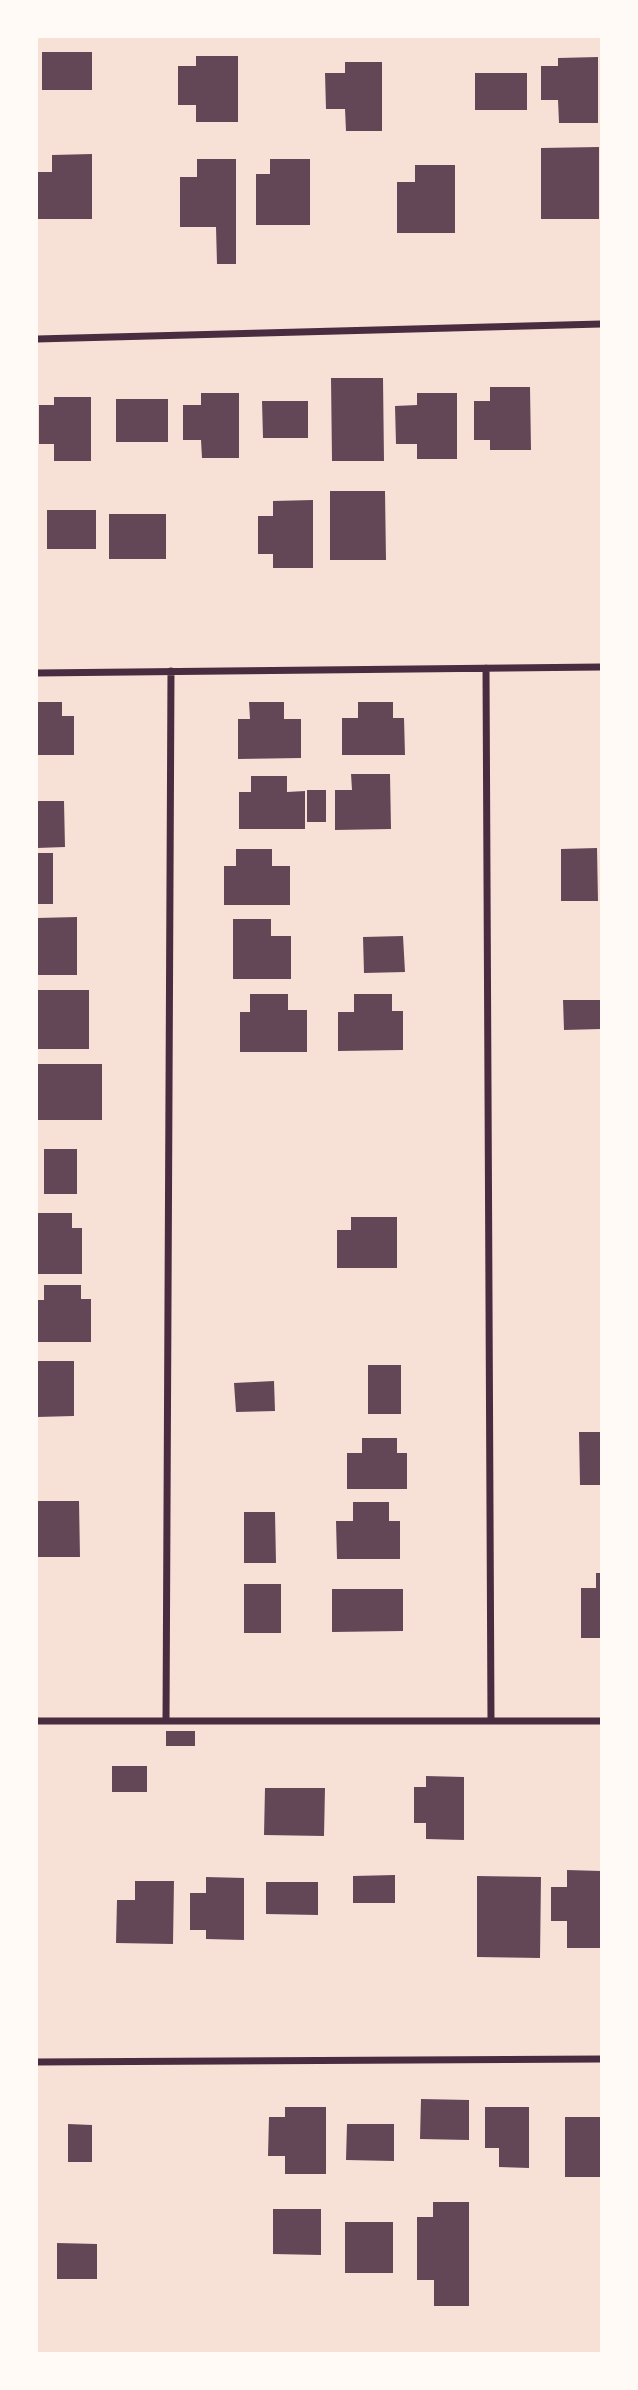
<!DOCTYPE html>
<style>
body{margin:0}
#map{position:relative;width:638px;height:2390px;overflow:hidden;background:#f7e1d7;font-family:Karla,sans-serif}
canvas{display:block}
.frame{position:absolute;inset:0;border:38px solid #fffaf5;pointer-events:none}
</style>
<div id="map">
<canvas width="638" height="2390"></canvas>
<div class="frame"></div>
</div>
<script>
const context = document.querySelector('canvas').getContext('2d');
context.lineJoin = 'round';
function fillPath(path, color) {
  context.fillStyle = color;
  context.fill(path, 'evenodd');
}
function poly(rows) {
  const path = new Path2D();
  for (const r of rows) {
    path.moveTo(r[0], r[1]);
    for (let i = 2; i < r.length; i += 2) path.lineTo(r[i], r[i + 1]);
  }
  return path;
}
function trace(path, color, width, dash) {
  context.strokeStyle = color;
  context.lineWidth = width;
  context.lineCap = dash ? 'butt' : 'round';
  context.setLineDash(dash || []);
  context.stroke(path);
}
const building = poly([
 [42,52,92,52,92,90,42,90],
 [196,56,238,56,238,122,196,122,196,105,178,105,178,66,196,66],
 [598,57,598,123,559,123,558,100,541,100,541,66,558,66,558,58],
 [345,62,382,62,382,131,346,131,345,109,326,109,325,73,345,73],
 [475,73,527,73,527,110,475,110],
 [599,147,599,219,541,219,541,148],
 [92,154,92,219,37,219,37,172,52,172,52,155],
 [197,159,236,159,236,264,217,264,216,227,180,227,180,177,197,177],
 [270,159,310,159,310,225,256,225,256,174,270,174],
 [415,165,455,165,455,233,397,233,397,182,415,182],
 [331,378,383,378,384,461,332,461],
 [490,387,530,387,531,450,490,450,490,440,474,440,474,401,490,401],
 [201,393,239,393,239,458,202,458,201,440,183,440,183,405,201,405],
 [417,393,457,393,457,459,417,459,417,444,396,444,395,406,417,405],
 [54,397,91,397,91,461,54,461,54,444,39,444,39,405,54,405],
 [116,399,168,399,168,442,116,442],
 [262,401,308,401,308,438,263,438],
 [330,491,385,491,386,560,330,560],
 [313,500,313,568,273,568,273,554,258,554,258,516,273,516,273,501],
 [47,510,96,510,96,549,47,549],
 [109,514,166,514,166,559,109,559],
 [37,702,62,702,62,716,74,716,74,755,37,755],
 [249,702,284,702,284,719,301,719,301,758,238,759,238,719,250,719],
 [358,702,393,702,393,718,404,718,405,755,342,755,342,718,358,718],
 [351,774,390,774,391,829,335,830,335,790,352,790],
 [251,776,287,776,287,792,305,791,305,829,239,829,239,792,251,792],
 [307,790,326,790,326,822,307,822],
 [37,801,64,801,65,847,37,848],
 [597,848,598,901,561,901,561,849],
 [236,849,272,849,272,866,290,866,290,905,224,905,224,866,236,866],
 [37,853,53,853,53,904,37,904],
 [77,917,77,975,37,975,37,918],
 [233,919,271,919,271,936,291,936,291,979,233,979],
 [403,936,405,972,364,973,363,937],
 [37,990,89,990,89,1049,37,1049],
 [250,994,288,994,288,1010,307,1010,307,1052,240,1052,240,1012,250,1012],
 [354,994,392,994,392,1011,403,1011,403,1050,338,1051,338,1012,354,1012],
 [563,1000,601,1000,601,1029,564,1030],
 [37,1064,102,1064,102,1120,37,1120],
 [44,1149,77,1149,77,1194,44,1194],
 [37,1213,72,1213,72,1228,82,1228,82,1274,37,1274],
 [351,1217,397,1217,397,1268,337,1268,337,1230,351,1230],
 [44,1285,81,1285,81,1299,91,1299,91,1342,37,1342,37,1300,44,1300],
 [37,1361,74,1361,74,1416,37,1417],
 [368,1365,401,1365,401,1414,368,1414],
 [274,1381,275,1411,236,1412,234,1383],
 [579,1432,601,1432,601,1485,580,1485],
 [362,1438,397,1438,397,1453,407,1453,407,1489,347,1489,347,1453,362,1453],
 [37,1501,79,1501,80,1557,37,1557],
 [353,1502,389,1502,389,1521,400,1521,400,1559,337,1559,336,1521,353,1521],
 [244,1512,275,1512,276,1563,244,1563],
 [596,1573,601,1573,601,1638,581,1638,581,1588,596,1588],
 [244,1584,281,1584,281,1633,244,1633],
 [332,1589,403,1589,403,1631,332,1632],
 [166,1731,195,1731,195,1746,166,1746],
 [112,1766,147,1766,147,1792,112,1792],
 [426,1776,464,1777,464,1840,426,1839,426,1823,414,1823,414,1787,426,1787],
 [265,1788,325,1788,324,1836,264,1835],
 [567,1870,601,1871,601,1948,567,1948,567,1921,551,1921,551,1887,567,1887],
 [395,1875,395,1903,353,1903,353,1876],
 [477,1876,541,1877,540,1958,477,1957],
 [206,1877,244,1878,244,1940,206,1939,206,1930,190,1930,190,1893,206,1893],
 [135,1881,174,1881,173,1944,116,1943,117,1900,135,1900],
 [266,1882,318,1882,318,1915,266,1914],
 [421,2099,469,2100,469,2140,420,2139],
 [285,2107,326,2107,326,2174,285,2174,285,2156,268,2156,269,2117,285,2117],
 [485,2107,529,2107,529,2168,499,2167,499,2148,485,2148],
 [565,2117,601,2117,601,2177,565,2177],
 [68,2124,92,2125,92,2162,68,2162],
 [347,2124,394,2124,394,2161,346,2160],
 [433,2202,469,2202,469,2306,434,2306,434,2280,417,2280,417,2217,433,2217],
 [273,2209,321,2209,321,2255,273,2254],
 [345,2222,393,2222,393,2273,345,2273],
 [57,2243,97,2244,97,2279,57,2279]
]);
const minor = poly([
 [37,339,601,324],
 [486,668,491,1721],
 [37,673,601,667],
 [37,1721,601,1721],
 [166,1721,171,671],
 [37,2062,601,2059]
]);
fillPath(building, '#644757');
trace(minor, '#4a2c40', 7);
</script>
